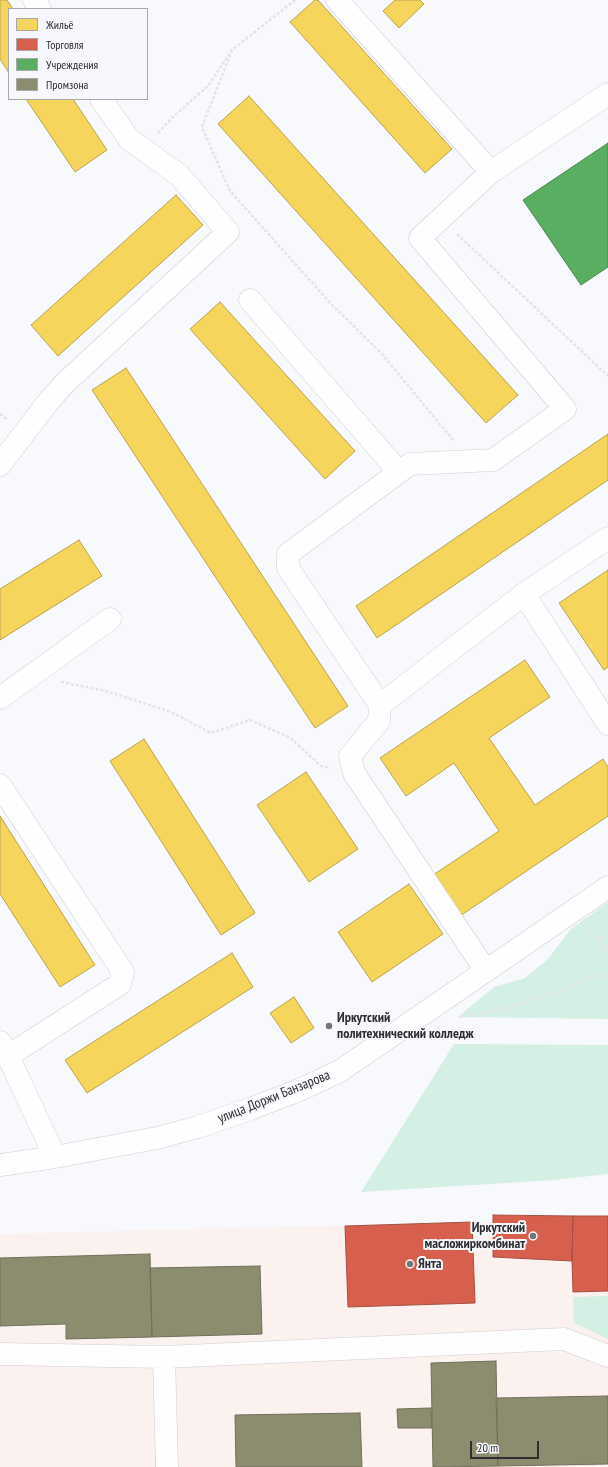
<!DOCTYPE html>
<meta charset="utf-8">
<style>
body{margin:0}
#map{position:relative;width:608px;height:1467px;overflow:hidden;background:#f8f9fc;font-family:"PT Sans Narrow",sans-serif}
canvas{display:block}
.legend{position:absolute;left:8px;top:8px;width:140px;height:92px;box-sizing:border-box;background:#f7f8fd;border:1px solid #a7a8ab;margin:0;padding:5px 7px;list-style:none;font-size:12px;color:#2e2f31}
.legend li{display:flex;align-items:center;gap:8px;height:20px}
.legend b{width:20px;border:1px solid #a7a8ab}
.scale{position:absolute;left:470px;top:1441px;width:69px;height:18px;box-sizing:border-box;border:2px solid #2e2f31;border-top:0;padding-left:5px;font-size:12px;line-height:14px;white-space:nowrap;color:#2e2f31;-webkit-text-stroke:3px #f7f8fd;paint-order:stroke}
</style>
<div id="map">
<canvas width="608" height="1467"></canvas>
<ul class="legend">
<li><b style="height:11px;background:#f6d55c"></b>Жильё</li>
<li><b style="height:11px;background:#d6604d"></b>Торговля</li>
<li><b style="height:11px;background:#5aae61"></b>Учреждения</li>
<li><b style="height:11px;background:#8c8c6e"></b>Промзона</li>
</ul>
<div class="scale">20 m</div>
</div>
<script>
const context = document.querySelector('canvas').getContext('2d');
context.lineJoin = 'round';
function fillPath(path, color) {
  context.fillStyle = color;
  context.fill(path, 'evenodd');
}
function poly(rows) {
  const path = new Path2D();
  for (const r of rows) {
    path.moveTo(r[0], r[1]);
    for (let i = 2; i < r.length; i += 2) path.lineTo(r[i], r[i + 1]);
  }
  return path;
}
function trace(path, color, width, dash) {
  context.strokeStyle = color;
  context.lineWidth = width;
  context.lineCap = dash ? 'butt' : 'round';
  context.setLineDash(dash || []);
  context.stroke(path);
}
function label(font, color, halo, rows, align = 'center') {
  context.font = font + ' "PT Sans Narrow",sans-serif';
  context.lineWidth = 4;
  context.setLineDash([]);
  context.textBaseline = 'middle';
  context.strokeStyle = halo;
  context.fillStyle = color;
  for (const [text, x, y, turn = 0] of rows) {
    context.save();
    context.translate(x, y);
    context.rotate((+turn || 0) * Math.PI / 180);
    context.textAlign = isNaN(turn) ? turn : align;
    if (halo) context.strokeText(text, 0, 0);
    context.fillText(text, 0, 0);
    context.restore();
  }
}
const industrial = poly([
 [573,1216,608,1216,608,1467,0,1467,0,1234,472,1222]
]);
const green = poly([
 [608,902,608,1019,458,1017,494,987,525,978,548,959,571,929],
 [454,1044,608,1045,608,1174,554,1180,361,1192],
 [608,1296,608,1339,574,1323,573,1297]
]);
const homes = poly([
 [0,0,7,0,13,9,9,9,9,73,0,59,0,0],
 [315,0,318,0,452,149,425,173,290,22,315,0],
 [395,0,420,0,424,4,399,28,383,11,395,0],
 [249,96,518,395,486,423,218,124,249,96],
 [26,99,73,99,107,150,75,172,26,99],
 [176,195,203,225,58,356,31,325,176,195],
 [220,302,355,451,325,479,190,329,220,302],
 [126,368,348,706,315,728,92,390,126,368],
 [608,434,608,480,377,638,356,606,608,434],
 [79,540,102,576,0,640,0,589,79,540],
 [608,570,608,667,604,670,559,603,608,570],
 [525,660,550,697,489,738,535,805,603,759,608,767,608,816,460,916,433,875,499,831,454,763,406,796,380,758,525,660],
 [144,739,255,913,221,935,110,761,144,739],
 [306,772,358,849,309,882,257,805,306,772],
 [0,816,95,965,60,987,0,894,0,816],
 [409,884,443,934,372,982,338,932,409,884],
 [232,953,253,987,87,1093,65,1060,232,953],
 [294,997,314,1028,291,1043,270,1013,294,997]
]);
const shops = poly([
 [493,1215,573,1216,572,1261,493,1257,493,1215],
 [573,1216,608,1216,608,1291,573,1292,572,1261,573,1216],
 [472,1222,475,1303,348,1307,345,1226,472,1222]
]);
const public = poly([
 [608,143,608,267,581,285,523,200,608,143]
]);
const industry = poly([
 [150,1254,152,1337,66,1339,66,1324,0,1326,0,1258,150,1254],
 [260,1266,262,1334,152,1337,150,1268,260,1266],
 [496,1361,498,1466,433,1467,431,1363,496,1361],
 [608,1396,608,1464,498,1466,496,1398,608,1396],
 [431,1408,432,1428,398,1428,397,1409,431,1408],
 [360,1413,362,1467,236,1467,235,1415,360,1413]
]);
const path = poly([
 [295,0,232,50,202,127,230,191,333,306,382,354,453,440],
 [158,133,175,115,208,86,229,54],
 [457,234,608,376],
 [0,414,7,419],
 [61,682,106,691,171,712,211,733,250,720,289,737,321,766,330,768],
 [587,927,608,954],
 [596,939,608,936],
 [460,1017,507,1008,553,993,591,977,608,975]
]);
const minor = poly([
 [34,0,40,9],
 [337,0,491,172],
 [250,300,399,472],
 [0,465,48,402,65,383,228,232,179,175,129,139,101,99],
 [524,594,608,724],
 [0,698,110,619],
 [380,705,524,594,608,538],
 [0,785,123,972,120,984,8,1056],
 [486,971,354,773,350,756,379,721,380,705,288,568,288,554,410,464,493,460,565,409,420,238,491,172,608,94],
 [0,1042,8,1056,55,1157],
 [0,1165,55,1157,157,1138,198,1127,250,1109,297,1091,340,1071,608,887],
 [0,1354,164,1357],
 [167,1467,164,1357,564,1339,608,1356]
]);
const markers = [
 [329,1026,4,"#757678"],
 [533,1236,4,"#757678"],
 [410,1264,4,"#757678"]
];
const poiNames = [
 ["Иркутский",337,1018],
 ["политехнический колледж",337,1034],
 ["Иркутский",525,1228,"right"],
 ["масложиркомбинат",525,1244,"right"],
 ["Янта",418,1264]
];
const streetNames = [
 ["улица Доржи Банзарова",274,1097,-22]
];
fillPath(industrial, '#fbf1ee');
fillPath(green, '#d4efe3');
fillPath(homes, '#f6d55c');
trace(homes, '#baa34f', 1);
fillPath(shops, '#d6604d');
trace(shops, '#a45145', 1);
fillPath(public, '#5aae61');
trace(public, '#4d8853', 1);
fillPath(industry, '#8c8c6e');
trace(industry, '#70705c', 1);
trace(minor, '#ceced0', 23);
trace(path, '#e4e4e4', 2.5, [3, 2]);
trace(minor, '#fefeff', 22);
for (const [x, y, r, color] of markers) {
  const dot = new Path2D();
  dot.arc(x, y, r, 0, 2 * Math.PI);
  context.fillStyle = color;
  context.fill(dot);
  trace(dot, '#f7f8fd', 1.5);
}
label('bold 14px', '#2e2f31', '#f7f8fd', poiNames, 'left');
label('14px', '#2e2f31', '#f7f8fd', streetNames);
</script>
